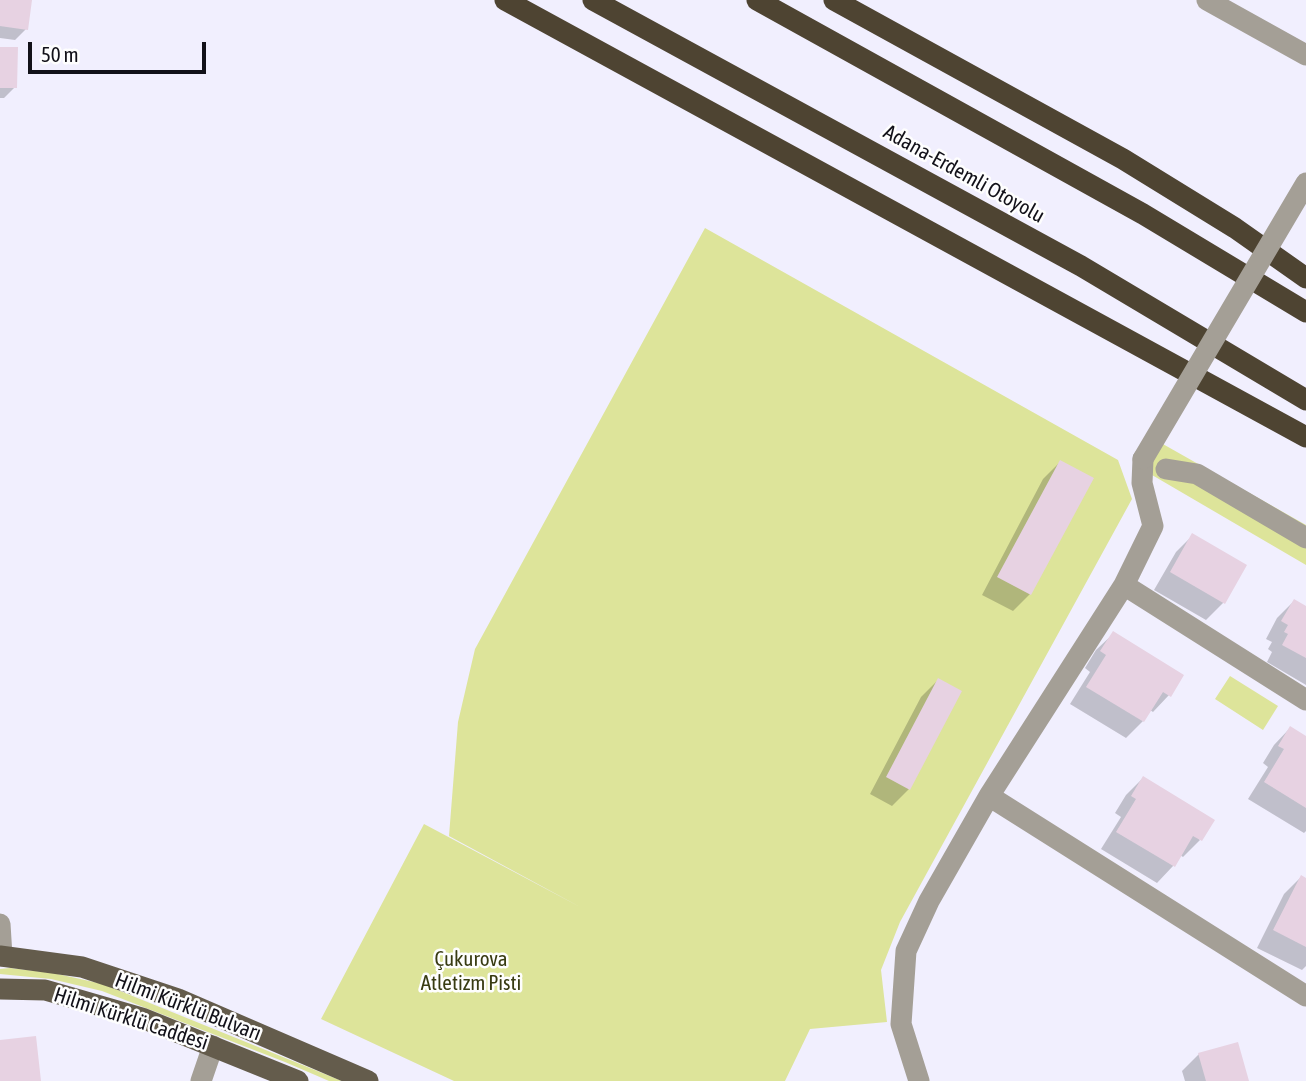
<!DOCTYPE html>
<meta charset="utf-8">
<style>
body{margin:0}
#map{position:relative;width:1306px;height:1081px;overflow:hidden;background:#f1effe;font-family:"Asap Condensed",sans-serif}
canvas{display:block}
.scale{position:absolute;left:28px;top:42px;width:178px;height:32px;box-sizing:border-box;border:4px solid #121119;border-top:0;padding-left:9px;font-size:21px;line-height:24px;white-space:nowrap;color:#121119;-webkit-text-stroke:5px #fefefe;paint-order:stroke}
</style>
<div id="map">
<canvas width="1306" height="1081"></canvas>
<div class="scale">50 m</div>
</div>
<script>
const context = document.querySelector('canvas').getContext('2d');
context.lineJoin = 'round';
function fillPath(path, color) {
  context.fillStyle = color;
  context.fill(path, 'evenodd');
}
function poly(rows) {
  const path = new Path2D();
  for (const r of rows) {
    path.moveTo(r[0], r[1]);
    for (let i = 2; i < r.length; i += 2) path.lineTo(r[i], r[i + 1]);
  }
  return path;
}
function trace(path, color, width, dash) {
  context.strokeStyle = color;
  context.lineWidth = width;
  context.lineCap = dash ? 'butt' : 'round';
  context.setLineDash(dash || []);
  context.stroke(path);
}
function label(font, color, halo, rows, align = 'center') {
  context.font = font + ' "Asap Condensed",sans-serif';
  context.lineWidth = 5;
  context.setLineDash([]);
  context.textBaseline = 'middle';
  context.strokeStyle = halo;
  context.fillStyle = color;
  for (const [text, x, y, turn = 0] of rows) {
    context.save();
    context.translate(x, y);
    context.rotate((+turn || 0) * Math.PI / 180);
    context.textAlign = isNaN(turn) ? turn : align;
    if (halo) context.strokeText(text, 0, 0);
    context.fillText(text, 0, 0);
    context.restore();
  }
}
const green = poly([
 [705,228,1118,460,1132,499,900,922,881,970,887,1022,810,1029,785,1081,454,1081,321,1019,424,824,582,908,449,836,458,722,475,649],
 [1154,439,1306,525,1306,565,1152,475],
 [1230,676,1278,706,1263,730,1215,699],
 [10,968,53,973,103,984,342,1081,329,1081,285,1062,102,991,51,979,0,974,0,969]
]);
const shadow = poly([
 [0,0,31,0,26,29,15,40,0,38],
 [0,49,15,87,4,98,0,98],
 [1060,462,1030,594,1013,611,982,595,1043,479],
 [1193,535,1245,565,1223,603,1206,620,1154,590,1176,552],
 [1294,601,1306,608,1306,685,1267,662,1272,652,1268,649,1272,642,1266,639,1277,618],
 [1113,634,1169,695,1153,712,1150,710,1143,721,1126,738,1070,704,1090,672,1085,668,1096,650],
 [938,680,909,789,892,806,870,794,921,697],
 [1290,728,1306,738,1306,831,1304,833,1248,799,1268,767,1263,763,1274,745],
 [1143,778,1200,840,1183,857,1180,855,1173,866,1157,883,1101,849,1121,817,1115,813,1126,795],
 [1301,877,1306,880,1306,966,1302,970,1257,948,1284,894],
 [1199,1054,1247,1081,1185,1081,1182,1071]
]);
const building = poly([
 [0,0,32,0,28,30,0,26],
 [0,47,18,47,17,88,0,88],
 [1060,460,1094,478,1031,595,997,577],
 [1192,533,1247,565,1225,604,1170,572],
 [1294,599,1306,606,1306,658,1282,645,1288,634,1284,632,1288,625,1281,621],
 [1113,631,1184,675,1171,697,1163,692,1144,722,1086,687,1106,655,1100,651],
 [938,678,962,691,910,790,886,777],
 [1290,726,1306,736,1306,808,1264,782,1284,749,1278,746],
 [1143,776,1215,820,1202,841,1193,836,1175,867,1116,832,1136,799,1131,796],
 [1301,875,1306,878,1306,947,1273,930],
 [36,1036,41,1081,0,1081,0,1040],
 [1238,1042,1249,1081,1206,1081,1198,1053]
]);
const minor = poly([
 [1207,0,1306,55],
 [1166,469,1197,474,1306,538],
 [1124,585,1306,700],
 [989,796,1306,996],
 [0,924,2,956],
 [201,1081,213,1046],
 [919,1081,901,1024,906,951,929,901,989,796,1124,585,1153,526,1142,483,1143,459]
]);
const major = poly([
 [0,956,82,967,178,999,368,1081],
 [0,989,45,990,142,1018,298,1081]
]);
const highway = poly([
 [505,0,1306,437],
 [593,0,1081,266,1306,400],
 [757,0,1143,214,1306,312],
 [834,0,1123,159,1235,228,1306,278]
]);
const minorBridge = poly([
 [1143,459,1306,183]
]);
const streetNames = [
 ["Adana-Erdemli Otoyolu",964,174,29],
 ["Hilmi Kürklü Bulvarı",188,1007,21],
 ["Hilmi Kürklü Caddesi",131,1019,18]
];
const parkNames = [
 ["Çukurova",471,959],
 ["Atletizm Pisti",471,983]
];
fillPath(green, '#dde49a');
fillPath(shadow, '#0003');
fillPath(building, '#e7d2e2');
trace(minor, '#a49f96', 21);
trace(major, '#645c4c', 21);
trace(highway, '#4e4432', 21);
trace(minorBridge, '#a49f96', 21);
label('21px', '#121119', '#fefefe', streetNames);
label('21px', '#383b12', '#fefefe', parkNames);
</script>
